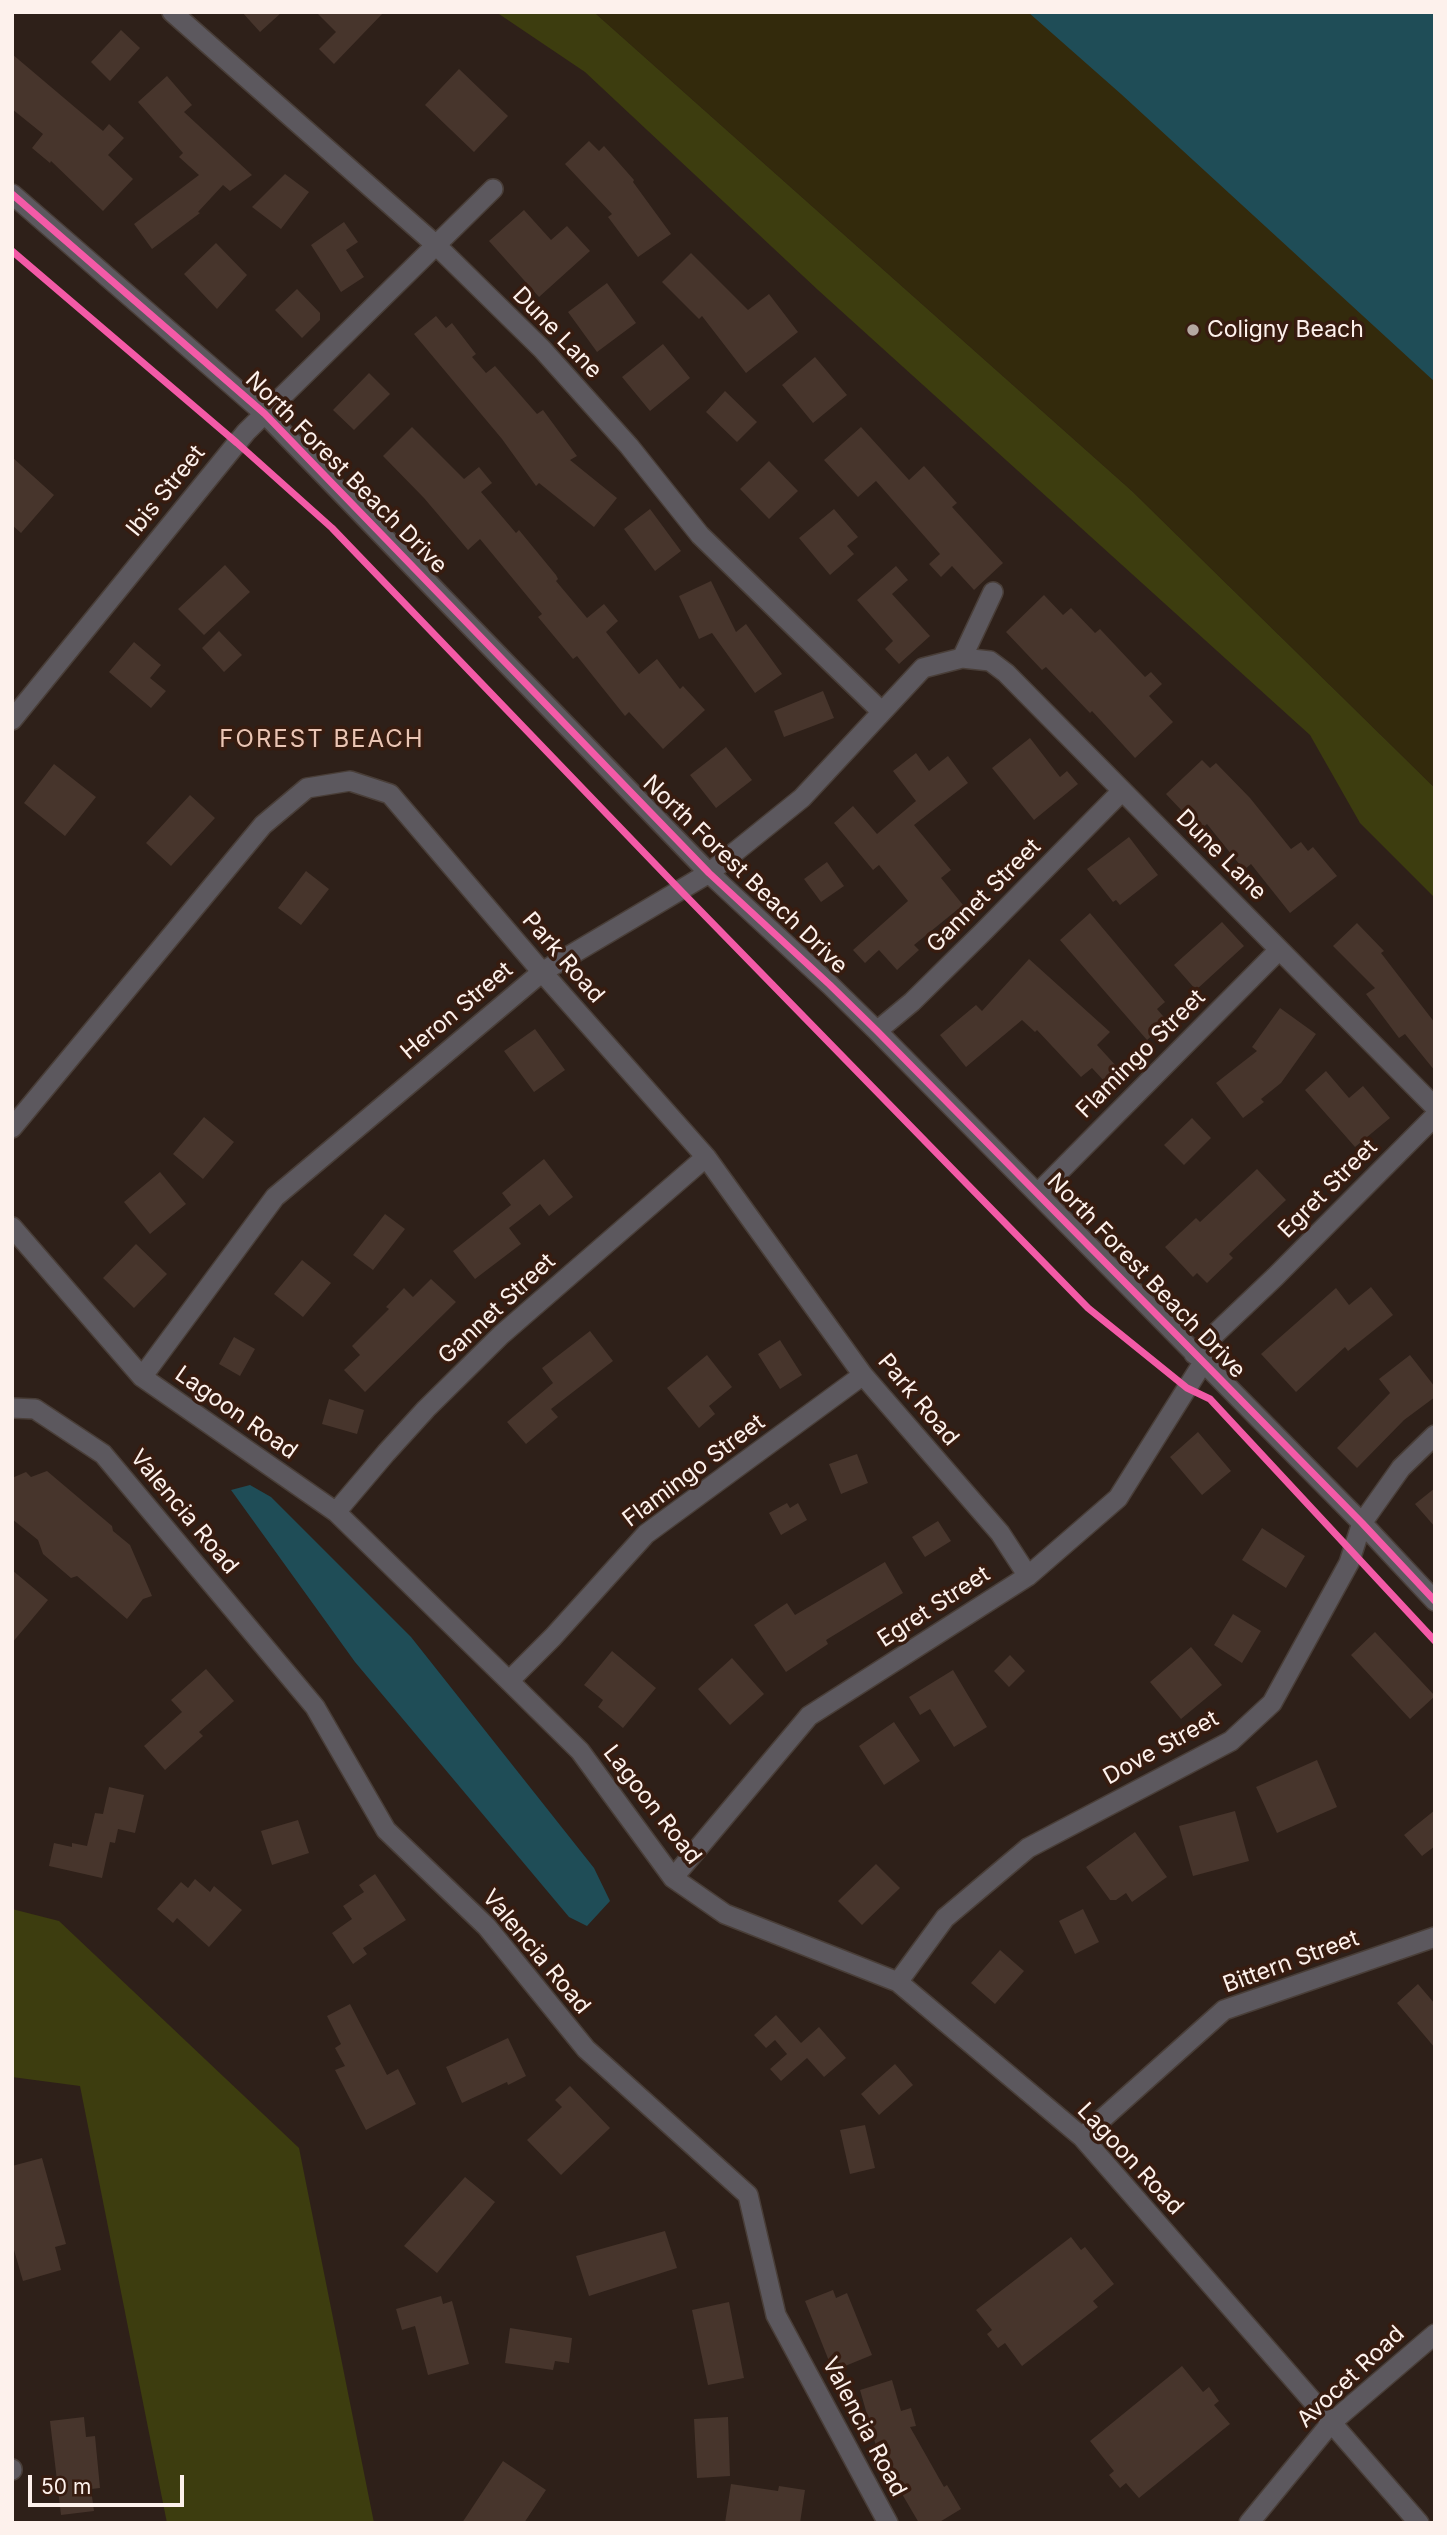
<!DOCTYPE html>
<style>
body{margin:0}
#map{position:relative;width:1447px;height:2535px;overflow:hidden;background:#2e2019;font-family:Inter,sans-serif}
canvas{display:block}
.frame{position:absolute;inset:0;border:14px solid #fdf1ec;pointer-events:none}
.scale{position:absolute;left:28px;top:2475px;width:156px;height:32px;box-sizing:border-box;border:4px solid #fdf1ec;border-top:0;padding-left:9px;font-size:21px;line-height:24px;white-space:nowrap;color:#fdf1ec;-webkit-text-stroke:5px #371c10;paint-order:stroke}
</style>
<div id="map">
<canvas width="1447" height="2535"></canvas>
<div class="frame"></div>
<div class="scale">50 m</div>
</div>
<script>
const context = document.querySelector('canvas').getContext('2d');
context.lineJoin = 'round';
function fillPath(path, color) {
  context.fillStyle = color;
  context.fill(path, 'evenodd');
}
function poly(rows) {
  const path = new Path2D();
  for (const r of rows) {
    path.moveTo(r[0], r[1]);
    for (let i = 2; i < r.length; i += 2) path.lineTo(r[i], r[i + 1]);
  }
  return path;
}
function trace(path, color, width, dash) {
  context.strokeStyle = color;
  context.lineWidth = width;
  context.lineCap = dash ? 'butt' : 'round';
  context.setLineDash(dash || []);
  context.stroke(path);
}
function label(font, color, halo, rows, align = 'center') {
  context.font = font + ' Inter,sans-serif';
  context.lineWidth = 7;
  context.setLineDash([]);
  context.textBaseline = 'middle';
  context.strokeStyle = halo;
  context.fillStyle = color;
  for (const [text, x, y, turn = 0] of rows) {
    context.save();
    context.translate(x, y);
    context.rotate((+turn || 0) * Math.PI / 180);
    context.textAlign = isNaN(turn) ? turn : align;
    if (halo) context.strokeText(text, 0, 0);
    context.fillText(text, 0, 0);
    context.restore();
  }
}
const green = poly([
 [496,12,594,12,1132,491,1435,788,1435,898,1360,823,1310,735,818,290,585,72],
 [12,1909,59,1921,299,2148,374,2523,167,2523,80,2086,12,2077]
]);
const sand = poly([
 [594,12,1251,12,1435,170,1435,788,1132,491]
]);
const water = poly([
 [1028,12,1435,12,1435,382,1121,94],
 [250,1485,271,1497,411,1637,594,1868,610,1901,587,1926,569,1917,355,1662,231,1490]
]);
const building = poly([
 [242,12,282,12,260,32],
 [316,12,384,12,334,64,319,49,336,32],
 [121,30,140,48,110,81,91,62],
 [12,54,103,131,109,124,124,138,108,155,133,179,103,211,51,161,50,163,32,148,43,134,12,109],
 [459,69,508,116,474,152,425,105],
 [167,76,192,105,184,112,252,175,230,191,223,185,198,212,200,213,152,249,134,224,199,175,179,157,183,153,138,102],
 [589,141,599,151,604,146,634,180,633,182,671,234,638,257,608,217,612,214,565,164],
 [285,174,309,192,281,229,252,207],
 [524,210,551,240,567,226,590,251,539,297,489,241],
 [344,222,358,242,346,250,364,277,341,292,311,245],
 [216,243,247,275,217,309,184,274],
 [691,253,748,310,769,294,798,332,746,373,702,316,699,319,662,282],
 [607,283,636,323,597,352,568,312],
 [297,289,320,313,320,320,302,338,275,310],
 [436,316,446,328,452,323,476,354,472,357,486,373,495,366,537,414,543,410,577,456,570,460,617,498,594,527,539,483,536,486,502,439,414,334],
 [663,344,690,378,650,411,622,377],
 [815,357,847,395,813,423,782,385],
 [369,373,390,394,354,430,333,410],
 [725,391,757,422,737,442,706,412],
 [412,427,464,479,479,467,492,483,481,492,516,533,519,530,556,575,558,579,556,581,587,618,604,604,618,621,606,632,639,674,657,659,680,689,683,686,705,710,663,749,629,712,625,716,577,656,573,659,538,617,542,614,480,539,468,550,424,498,383,456],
 [861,427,909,480,924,466,957,503,952,507,1003,563,974,590,952,566,941,577,929,564,940,554,876,481,858,497,824,460],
 [12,457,54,495,21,533,12,525],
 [769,461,798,491,769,519,740,489],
 [650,509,681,551,655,571,624,529],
 [834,509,858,537,847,546,854,554,830,575,799,538],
 [225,565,250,592,204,635,178,609],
 [896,566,908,580,892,594,930,636,899,664,885,649,893,641,857,600],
 [711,581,736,632,746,624,782,674,755,693,712,633,699,639,679,596],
 [1044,595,1063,615,1071,608,1095,633,1100,629,1145,677,1151,672,1162,684,1149,696,1173,722,1135,758,1092,711,1090,713,1046,667,1042,670,1006,632],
 [219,631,242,655,224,672,202,648],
 [134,642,161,665,150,678,166,691,151,708,109,672],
 [823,691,834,718,784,737,774,711],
 [1030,738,1060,777,1067,771,1078,784,1034,820,992,768],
 [726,747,752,780,716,808,690,775],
 [916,753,929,771,948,756,968,783,914,825,951,870,941,878,963,905,914,945,919,950,897,970,879,950,865,963,853,950,908,901,879,865,873,870,834,823,853,806,877,834,916,801,893,771],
 [1202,760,1210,768,1216,763,1250,798,1291,849,1301,842,1308,851,1313,847,1337,876,1290,913,1251,864,1244,870,1207,824,1200,830,1166,794],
 [54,764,96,797,65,836,24,803],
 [190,795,215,818,171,866,146,843],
 [1129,837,1158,875,1120,905,1116,900,1113,902,1087,869],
 [827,862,844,886,821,902,804,879],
 [306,871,329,889,301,925,278,908],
 [1090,913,1165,1002,1157,1009,1168,1022,1147,1040,1060,940],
 [1222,922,1244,946,1196,990,1174,965],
 [1357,923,1384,951,1381,953,1435,1023,1435,1071,1405,1034,1399,1038,1366,994,1375,988,1333,946],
 [1029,959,1110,1032,1097,1045,1118,1068,1104,1081,1092,1068,1081,1077,1037,1030,1035,1032,1022,1020,966,1067,940,1035,976,1005,982,1011],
 [1280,1008,1316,1034,1281,1083,1261,1099,1264,1102,1243,1118,1216,1083,1257,1051,1252,1047],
 [535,1029,565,1070,534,1092,504,1051],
 [1326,1071,1349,1098,1363,1086,1390,1118,1355,1147,1305,1090],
 [204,1117,234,1142,203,1179,173,1154],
 [1192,1118,1211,1138,1184,1165,1164,1145],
 [544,1159,573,1197,549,1216,540,1204,509,1228,521,1244,475,1279,453,1251,511,1205,502,1193],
 [1257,1169,1286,1200,1229,1254,1233,1258,1207,1283,1197,1273,1193,1277,1165,1247,1196,1218,1200,1222],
 [160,1172,186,1204,150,1234,124,1202],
 [385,1214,405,1229,373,1270,353,1255],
 [136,1244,167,1274,134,1308,103,1278],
 [302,1260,331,1283,303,1317,274,1294],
 [431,1279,456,1302,365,1392,344,1370,360,1355,352,1346,389,1309,386,1307,404,1288,413,1297],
 [1371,1287,1393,1315,1348,1351,1345,1347,1296,1392,1261,1354,1336,1288,1349,1305],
 [590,1331,613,1361,551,1409,558,1417,526,1444,507,1422,553,1383,542,1368],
 [234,1337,255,1349,240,1376,219,1364],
 [780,1340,802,1375,780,1389,758,1354],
 [707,1355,732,1387,709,1406,715,1414,699,1428,667,1388],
 [1410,1355,1435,1387,1435,1397,1404,1420,1357,1468,1337,1448,1390,1393,1379,1379],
 [329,1399,364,1410,357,1434,322,1424],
 [1198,1432,1231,1471,1202,1495,1170,1457],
 [857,1454,868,1483,841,1494,829,1464],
 [47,1471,112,1526,113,1531,130,1545,152,1596,143,1599,127,1619,77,1576,71,1578,43,1554,38,1540,12,1519,12,1478,26,1472,31,1477],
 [1435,1488,1435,1527,1415,1504],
 [787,1503,790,1508,798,1503,807,1520,781,1535,769,1513],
 [938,1521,951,1541,925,1557,912,1537],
 [1262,1528,1305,1556,1286,1588,1242,1560],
 [885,1562,903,1593,826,1640,828,1644,786,1672,754,1625,787,1603,795,1615],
 [12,1570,48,1600,12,1643],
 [1233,1614,1261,1631,1242,1663,1214,1645],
 [1375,1632,1435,1696,1410,1719,1351,1655],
 [1191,1647,1222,1685,1181,1719,1150,1682],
 [612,1651,656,1688,623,1728,598,1707,603,1700,584,1685],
 [1010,1655,1025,1671,1009,1687,994,1671],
 [732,1658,764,1694,730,1725,698,1689],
 [206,1669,234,1701,199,1732,203,1736,165,1770,144,1746,182,1712,171,1700],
 [953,1670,987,1727,954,1747,930,1709,920,1715,909,1697],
 [894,1722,920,1761,884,1785,859,1746],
 [1317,1760,1337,1807,1277,1833,1256,1787],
 [109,1787,144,1795,135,1833,118,1829,115,1843,110,1842,102,1878,49,1866,54,1843,72,1847,72,1843,87,1846,95,1813,103,1814],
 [1435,1810,1435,1846,1422,1856,1404,1835],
 [1235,1811,1249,1861,1193,1876,1179,1826],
 [298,1820,309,1853,272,1865,261,1831],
 [1135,1832,1167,1877,1132,1902,1126,1893,1116,1900,1110,1900,1086,1867],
 [876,1864,900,1888,862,1925,838,1901],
 [375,1874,406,1920,363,1948,367,1954,353,1964,332,1933,352,1919,343,1906,364,1892,359,1885],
 [195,1879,210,1892,214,1886,242,1910,209,1947,177,1918,173,1923,157,1909,181,1882,188,1888],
 [1083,1909,1099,1942,1075,1954,1059,1921],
 [1000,1950,1024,1971,995,2004,971,1983],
 [1418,1984,1435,2004,1435,2048,1397,2003],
 [350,2004,387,2075,398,2069,416,2104,366,2130,335,2070,345,2066,335,2048,341,2044,327,2016],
 [776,2015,801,2043,819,2027,846,2058,824,2077,807,2058,781,2081,770,2069,787,2054,775,2040,766,2048,754,2035],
 [508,2038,526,2076,508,2085,507,2082,462,2103,446,2067],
 [895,2064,913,2085,879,2115,861,2094],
 [570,2086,610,2128,561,2175,527,2140,562,2107,555,2100],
 [865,2125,875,2168,850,2174,840,2130],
 [42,2158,66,2244,55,2247,61,2270,23,2281,12,2243,12,2166],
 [465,2177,495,2202,437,2273,404,2246],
 [665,2231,677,2268,589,2296,576,2256],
 [1071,2237,1081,2250,1085,2247,1114,2284,1093,2301,1098,2307,1022,2366,1005,2343,998,2348,987,2334,992,2330,976,2310],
 [833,2290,836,2298,847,2293,872,2355,833,2371,805,2301],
 [441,2296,443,2304,452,2301,469,2364,428,2375,415,2326,402,2330,396,2309],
 [729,2302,744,2378,708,2385,692,2310],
 [510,2328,572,2338,569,2363,555,2361,553,2370,505,2363],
 [1182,2366,1203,2392,1209,2387,1219,2401,1214,2405,1230,2424,1139,2498,1126,2483,1120,2488,1109,2475,1114,2471,1090,2441],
 [892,2380,901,2411,911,2408,916,2426,910,2427,944,2487,947,2485,961,2509,938,2523,919,2523,878,2453,860,2390],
 [84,2417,86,2437,95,2436,100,2488,91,2489,94,2511,61,2515,50,2421],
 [728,2417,730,2476,697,2478,694,2419],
 [503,2461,546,2490,524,2523,462,2523],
 [731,2484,778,2491,779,2486,805,2490,800,2523,725,2523]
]);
const street = poly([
 [172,12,436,245,542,349,629,446,700,535,882,712],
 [12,194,265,414,709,873,830,985,877,1031,1362,1523,1435,1601],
 [962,658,993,592],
 [12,720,246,432,493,189],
 [877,1031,912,1002,982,933,1122,791],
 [12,1128,263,825,307,788,350,781,390,794,542,972,706,1157,863,1375,1000,1533,1028,1576],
 [1038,1193,1279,950],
 [12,1227,142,1377,336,1512,509,1681,580,1751,673,1878,725,1914,898,1982,1082,2137,1419,2523],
 [1194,1354,1275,1277,1435,1116],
 [142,1377,275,1197,542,972,709,873,802,798,923,668,962,658,990,661,1006,673,1435,1107],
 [12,1408,35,1409,103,1454,315,1707,386,1830,487,1927,586,2049,748,2195,776,2315,888,2523],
 [336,1512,386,1453,426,1409,501,1335,706,1157],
 [509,1681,553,1637,646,1534,863,1375],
 [673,1878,809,1716,1028,1576,1118,1498,1199,1369,1204,1364],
 [898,1982,945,1918,1028,1848,1231,1741,1272,1703,1349,1563,1362,1523,1401,1468,1435,1435],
 [1082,2137,1224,2010,1435,1937],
 [12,2469,12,2470],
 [1249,2523,1331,2423,1435,2334]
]);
const cycleway = poly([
 [12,194,265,414,709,873,830,985,877,1031,1362,1523,1435,1601],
 [12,251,237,443,332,528,680,890,1088,1308,1187,1388,1210,1399,1435,1641]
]);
const markers = [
 [1193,330,7,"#b5a8a2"]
];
const poiNames = [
 ["Coligny Beach",1207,330]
];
const streetNames = [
 ["Dune Lane",557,333,46],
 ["North Forest Beach Drive",346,473,45],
 ["Ibis Street",166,491,-51],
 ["Dune Lane",1221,855,45],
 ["North Forest Beach Drive",745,875,44],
 ["Gannet Street",984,896,-45],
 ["Park Road",563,958,49],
 ["Heron Street",457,1011,-40],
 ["Flamingo Street",1141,1054,-45],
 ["Egret Street",1328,1189,-45],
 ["North Forest Beach Drive",1146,1276,46],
 ["Gannet Street",497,1309,-43],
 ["Park Road",918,1400,50],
 ["Lagoon Road",236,1413,35],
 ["Flamingo Street",694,1471,-37],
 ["Valencia Road",184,1512,50],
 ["Egret Street",934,1607,-33],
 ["Dove Street",1161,1748,-29],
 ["Lagoon Road",652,1805,52],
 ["Valencia Road",536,1952,50],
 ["Bittern Street",1291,1962,-20],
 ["Lagoon Road",1130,2159,47],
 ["Avocet Road",1351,2377,-43],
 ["Valencia Road",864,2427,62]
];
const neighbourhoodNames = [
 ["FOREST BEACH",322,740]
];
fillPath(green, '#3d3d0f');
fillPath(sand, '#332a0c');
fillPath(water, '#1f4d57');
fillPath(building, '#47352c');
trace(street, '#493e38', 22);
trace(street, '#5c585e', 19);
trace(cycleway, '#f35aa7', 7);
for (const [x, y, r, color] of markers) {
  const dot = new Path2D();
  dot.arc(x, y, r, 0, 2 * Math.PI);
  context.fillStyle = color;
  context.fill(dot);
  trace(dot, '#371c10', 2.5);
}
label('23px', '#fdf1ec', '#371c10', poiNames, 'left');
label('23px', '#fdf1ec', '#371c10', streetNames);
context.letterSpacing = '2px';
label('24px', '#eac5b4', '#371c10', neighbourhoodNames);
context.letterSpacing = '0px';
</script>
